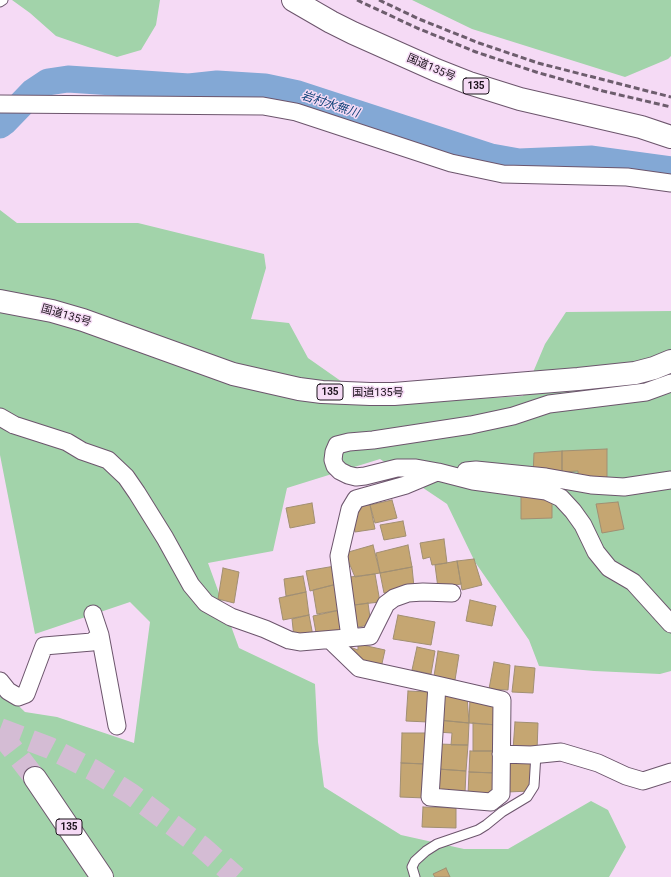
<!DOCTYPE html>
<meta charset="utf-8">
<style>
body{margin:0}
canvas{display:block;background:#f5daf5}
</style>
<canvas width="671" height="877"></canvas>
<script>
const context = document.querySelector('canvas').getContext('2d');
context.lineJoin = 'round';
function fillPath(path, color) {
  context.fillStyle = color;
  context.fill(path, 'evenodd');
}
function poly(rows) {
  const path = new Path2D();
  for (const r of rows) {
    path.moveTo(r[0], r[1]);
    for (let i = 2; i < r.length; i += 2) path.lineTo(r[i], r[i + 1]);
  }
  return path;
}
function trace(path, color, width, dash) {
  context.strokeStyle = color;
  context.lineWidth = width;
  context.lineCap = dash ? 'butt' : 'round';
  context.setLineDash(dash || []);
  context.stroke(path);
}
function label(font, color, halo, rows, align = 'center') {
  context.font = font + ' Roboto,"Noto Sans JP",sans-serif';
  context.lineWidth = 3;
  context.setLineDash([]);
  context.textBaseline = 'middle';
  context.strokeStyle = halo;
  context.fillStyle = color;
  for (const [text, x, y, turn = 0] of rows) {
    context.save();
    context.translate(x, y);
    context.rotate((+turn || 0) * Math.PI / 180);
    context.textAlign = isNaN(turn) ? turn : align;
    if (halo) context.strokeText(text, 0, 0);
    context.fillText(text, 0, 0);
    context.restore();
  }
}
const green = poly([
 [12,0,160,0,156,25,141,50,117,57,56,36,30,13],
 [412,0,671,0,671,56,668,59,625,77,472,29],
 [0,210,17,223,138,223,264,254,266,268,251,319,289,323,308,358,375,405,523,396,545,344,566,312,671,311,671,671,660,674,594,671,539,666,529,640,475,562,447,504,380,459,287,488,273,551,208,563,239,648,315,684,318,742,324,787,401,835,464,849,508,849,591,801,608,810,626,847,609,877,0,877,0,688,25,712,57,717,134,743,150,622,130,602,35,634,0,455]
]);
const river = poly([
 [0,125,4,122,33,92,48,82,68,79,189,87,217,84,265,87,298,94,491,157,519,162,592,159,671,170]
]);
const building = poly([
 [607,449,607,480,578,477,578,471,562,472,562,451,607,449],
 [562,451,562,472,533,476,534,453,562,451],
 [521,497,552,497,552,518,521,519,521,497],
 [392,500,397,518,375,523,370,505,392,500],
 [618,502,624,529,602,533,596,504,618,502],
 [312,503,315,523,290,528,286,508,312,503],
 [370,505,375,529,355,532,351,507,370,505],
 [403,521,406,536,384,540,380,525,403,521],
 [444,539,447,563,432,565,430,557,423,559,420,543,444,539],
 [373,545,380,573,355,577,345,553,373,545],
 [408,545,412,567,380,573,376,553,408,545],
 [474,559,482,585,462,590,457,561,474,559],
 [457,561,461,584,438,588,435,565,457,561],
 [335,566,337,584,310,591,306,571,335,566],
 [412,567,414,587,384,593,380,573,412,567],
 [223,568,239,572,234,603,218,599,223,568],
 [375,574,380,602,353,605,350,577,375,574],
 [303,576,306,592,286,596,284,579,303,576],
 [337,584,340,610,317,614,313,590,337,584],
 [306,592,309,615,283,620,279,598,306,592],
 [470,600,496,606,492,626,466,621,470,600],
 [368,603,371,625,351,628,349,606,368,603],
 [340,610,344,633,317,638,313,616,340,610],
 [309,615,313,636,294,638,292,619,309,615],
 [398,615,435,622,431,645,393,639,398,615],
 [358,644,385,650,381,668,350,656,350,647,358,650,358,644],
 [417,647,435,651,431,674,412,670,417,647],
 [438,651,459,655,455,680,434,676,438,651],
 [494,662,510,665,508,690,489,689,494,662],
 [515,666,535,668,533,693,512,692,515,666],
 [408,691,428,692,428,722,406,721,408,691],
 [446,692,467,696,469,723,438,720,446,692],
 [470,698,497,702,497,725,469,723,470,698],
 [438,720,469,723,468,745,451,745,452,733,437,732,438,720],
 [515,722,538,723,537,751,513,750,515,722],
 [473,723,497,725,497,751,473,751,473,723],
 [402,733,426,733,426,764,401,763,402,733],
 [439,744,468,745,466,771,438,769,439,744],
 [470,751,497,751,495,773,469,772,470,751],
 [508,759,531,759,531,791,507,792,508,759],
 [401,763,426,764,425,798,400,797,401,763],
 [438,769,466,771,465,793,437,792,438,769],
 [469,772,497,773,496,795,468,795,469,772],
 [423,807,456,808,456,828,422,827,423,807],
 [446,868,450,877,435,877,433,874,446,868]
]);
const trunkTunnel = poly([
 [0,729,50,748,93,770,131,794,202,847,236,877],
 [0,733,35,778]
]);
const service = poly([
 [0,2,3,0],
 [415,877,412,867,415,861,426,851,437,844,478,830,486,825,502,812,527,797,534,786,536,754]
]);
const minor = poly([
 [0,104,263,106,296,112,451,163,503,174,627,177,671,183],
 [671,383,646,392,549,404,513,416,471,425,373,440,349,442,337,445,334,452,333,460,335,466,340,471,348,475,356,477,365,476,397,468,416,468,438,472,473,481,546,491,561,498,573,511,583,525,596,552,609,568,633,582,671,624],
 [0,417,14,425,67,442,82,451,108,460,126,477,137,493,165,538,191,585,206,603,231,617,265,629,289,640,300,642,370,636,386,604,394,598,408,593,423,592,452,593],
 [466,471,476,470,546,477,591,485,624,487,671,480],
 [100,635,117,726],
 [350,637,339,556,350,509,356,499,406,485,437,472],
 [330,640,359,668,437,685,502,700,501,794,491,802,430,797,437,685],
 [0,681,8,691,18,697,26,694,44,646,92,642,100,635,93,614],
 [501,754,531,755,561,752,598,763,626,776,643,781,671,772]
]);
const trunk = poly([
 [293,0,331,22,353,33,436,70,469,83,520,99,641,127,671,137],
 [0,301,52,311,83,320,233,374,299,389,322,392,370,394,394,394,578,379,635,373,654,368,671,361],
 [35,778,102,877]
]);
const rail = poly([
 [357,0,417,28,476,52,536,72,603,91,671,107],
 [379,0,419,19,479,43,538,63,671,97]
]);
const shields = [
 [476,86,26],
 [330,392,26],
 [69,827,26]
];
const shieldNames = [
 ["135",476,86],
 ["135",330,392],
 ["135",69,827]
];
const streetNames = [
 ["国道135号",431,68,23],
 ["国道135号",66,316,16],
 ["国道135号",378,393]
];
const waterNames = [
 ["岩村水無川",330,105,18]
];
fillPath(green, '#a2d3aa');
trace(river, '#83a8d5', 27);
fillPath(building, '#c5a672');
trace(building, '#a18f72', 1);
trace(trunkTunnel, '#d4bcd4', 22, [22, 11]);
trace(service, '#6c556c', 11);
trace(minor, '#6c556c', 19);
trace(trunk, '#6c556c', 24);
trace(service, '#fff', 9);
trace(minor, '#fff', 17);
trace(trunk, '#fff', 22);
trace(rail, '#6d5d6d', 3, [6, 3]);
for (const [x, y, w] of shields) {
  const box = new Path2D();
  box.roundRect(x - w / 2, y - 8, w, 16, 3);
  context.fillStyle = '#f5daf5';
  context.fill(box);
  trace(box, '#1b121b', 1);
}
label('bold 10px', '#1b121b', null, shieldNames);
label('11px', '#1b121b', '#f5daf5', streetNames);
label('italic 12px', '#0c4077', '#f5daf5', waterNames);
</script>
